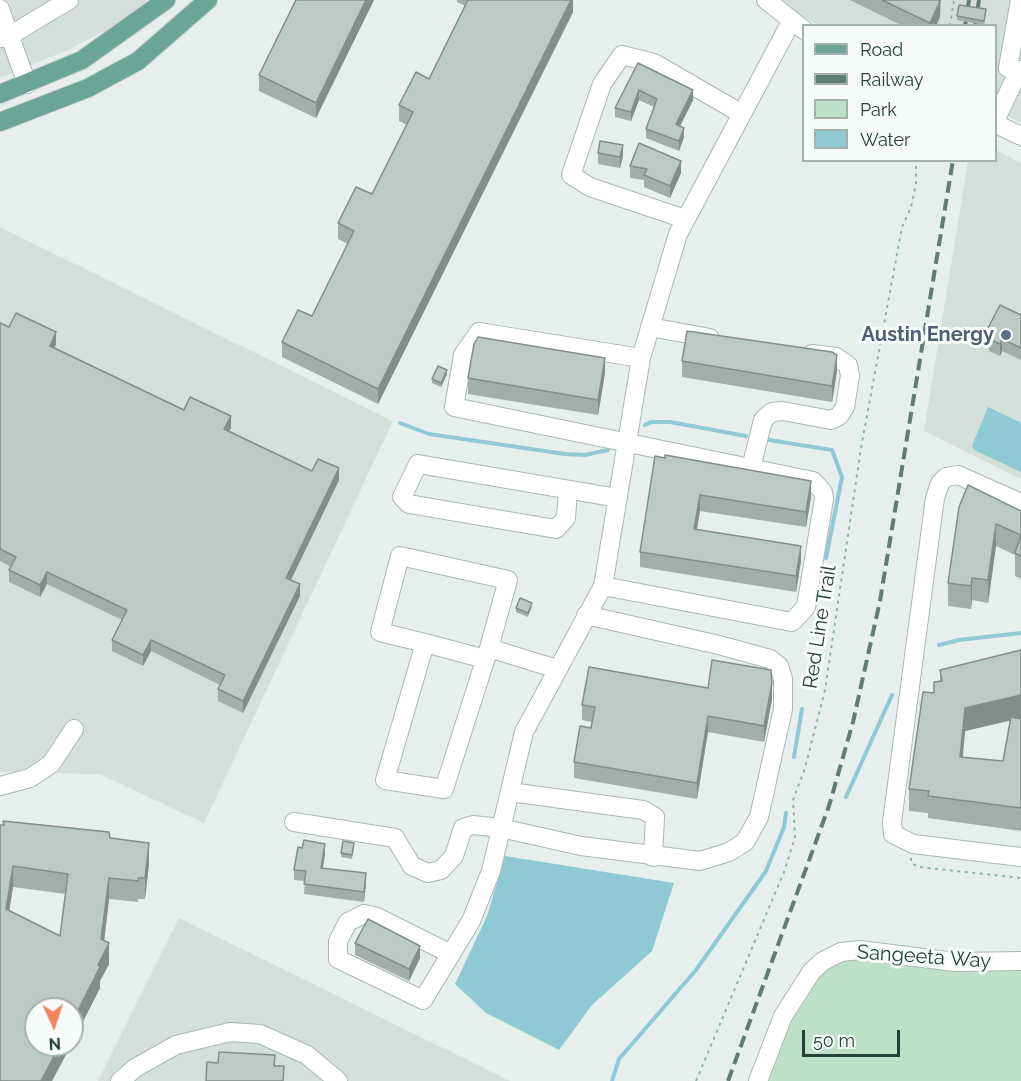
<!DOCTYPE html>
<style>
body{margin:0}
#map{position:relative;width:1021px;height:1081px;overflow:hidden;background:#e6efeb;font-family:Raleway,sans-serif}
canvas{display:block}
.legend{position:absolute;left:802px;top:24px;width:195px;height:138px;box-sizing:border-box;background:#f7fbf9;border:2px solid #a3b1ad;margin:0;padding:8px 10px;list-style:none;font-size:18px;color:#24423a}
.legend li{display:flex;align-items:center;gap:12px;height:30px}
.legend b{width:30px;border:2px solid #a3b1ad}
.north{position:absolute;left:24px;top:997px;width:60px;height:60px;box-sizing:border-box;background:#f7fbf9;border:2px solid #a3b1ad;border-radius:50%;rotate:177deg;font-size:16px;font-weight:700;line-height:24px;text-align:center;color:#24423a}
.north::after{content:'';display:block;margin:auto;width:21px;height:27px;background:#f4845f;clip-path:polygon(50% 0,100% 100%,50% 72%,0 100%)}
.scale{position:absolute;left:802px;top:1030px;width:98px;height:27px;box-sizing:border-box;border:3px solid #24423a;border-top:0;padding-left:8px;font-size:18px;line-height:21px;white-space:nowrap;color:#24423a;-webkit-text-stroke:4px #f7fbf9;paint-order:stroke}
</style>
<div id="map">
<canvas width="1021" height="1081"></canvas>
<ul class="legend">
<li><b style="height:8px;background:#6aa596"></b>Road</li>
<li><b style="height:8px;background:#5f7d75"></b>Railway</li>
<li><b style="height:16px;background:#bfe0c8"></b>Park</li>
<li><b style="height:16px;background:#8ec9d4"></b>Water</li>
</ul>
<div class="north">N</div>
<div class="scale">50 m</div>
</div>
<script>
const context = document.querySelector('canvas').getContext('2d');
context.lineJoin = 'round';
function fillPath(path, color) {
  context.fillStyle = color;
  context.fill(path, 'evenodd');
}
function poly(rows) {
  const path = new Path2D();
  for (const r of rows) {
    path.moveTo(r[0], r[1]);
    for (let i = 2; i < r.length; i += 2) path.lineTo(r[i], r[i + 1]);
  }
  return path;
}
function trace(path, color, width, dash) {
  context.strokeStyle = color;
  context.lineWidth = width;
  context.lineCap = dash ? 'butt' : 'round';
  context.setLineDash(dash || []);
  context.stroke(path);
}
function label(font, color, halo, rows, align = 'center') {
  context.font = font + ' Raleway,sans-serif';
  context.lineWidth = 6;
  context.setLineDash([]);
  context.textBaseline = 'middle';
  context.strokeStyle = halo;
  context.fillStyle = color;
  for (const [text, x, y, turn = 0] of rows) {
    context.save();
    context.translate(x, y);
    context.rotate((+turn || 0) * Math.PI / 180);
    context.textAlign = isNaN(turn) ? turn : align;
    if (halo) context.strokeText(text, 0, 0);
    context.fillText(text, 0, 0);
    context.restore();
  }
}
const built = poly([
 [0,0,147,0,128,18,70,49,0,78],
 [783,0,1021,0,1021,123,996,110,996,26,819,25,804,18],
 [996,150,1021,163,1021,479,924,431,968,161,996,160],
 [0,227,393,421,204,823,99,774,0,772],
 [179,918,510,1081,98,1081]
]);
const green = poly([
 [839,955,1021,967,1021,1081,766,1081,801,986]
]);
const water = poly([
 [988,407,1021,423,1021,472,974,450,972,446],
 [505,856,674,883,652,951,592,1005,559,1050,486,1013,455,984,487,916]
]);
const stream = poly([
 [400,423,429,434,565,454,585,455,608,450],
 [645,425,651,422,670,422,746,436],
 [769,440,832,450,842,477,826,558],
 [939,645,959,640,1021,633],
 [794,757,802,709],
 [846,797,892,695],
 [612,1081,619,1059,696,970,766,871,784,827,786,813]
]);
const path = poly([
 [950,26,954,0],
 [911,858,911,863,919,867,1021,878],
 [696,1081,784,872,795,837,793,800,805,768,825,690,861,448,902,227,911,207,916,184,916,160]
]);
const minor = poly([
 [766,0,804,30],
 [1020,0,1008,68,1021,71],
 [0,9,27,84],
 [0,38,9,36,69,0],
 [996,119,1019,70],
 [996,124,1021,136],
 [685,219,590,187,571,175,602,84,622,55,654,63,742,114],
 [650,327,710,338],
 [751,468,763,420,772,412,783,411,831,420,839,416,845,407,850,376,848,365,836,357,812,354],
 [568,490,566,518,556,529,409,504,402,497,418,464,618,498],
 [1021,503,958,475,946,477,940,483,935,498,892,822,893,834,913,844,1021,857],
 [603,586,792,622,806,607,824,499,823,492,813,481,454,407,463,355,479,332,641,358],
 [425,643,380,632,400,556,508,580,489,648],
 [485,659,425,643,385,780,444,789,489,648,557,669],
 [0,786,30,778,51,764,74,729],
 [510,792,643,810,655,817,653,857],
 [294,822,395,838,412,866,428,873,441,870,454,856,463,828,473,825,501,828,581,846,700,861,729,852,745,842,759,817,783,709,783,679,779,666,770,659,719,645,586,615],
 [451,954,377,917,364,914,348,922,338,941,338,959,423,1000,471,921,491,871,524,732,603,586,641,358,678,234,791,22],
 [120,1081,135,1068,176,1045,230,1032,260,1034,307,1055,338,1081],
 [758,1081,783,1016,812,971,823,961,841,952,860,950,955,962,1021,961]
]);
const major = poly([
 [0,94,82,60,166,0],
 [0,122,88,88,138,61,208,0]
]);
const rail = poly([
 [965,26,969,0],
 [975,26,979,0],
 [728,1081,829,806,853,722,880,601,953,160]
]);
const wall = poly([
 [296,0,374,0,316,118,259,91,259,75],
 [457,0,573,0,573,12,378,404,282,357,282,342,312,316,348,244,338,239,338,223,372,194,407,125,399,121,399,105,429,79,465,6,457,2],
 [850,0,941,0,940,17,936,26,903,26],
 [986,13,984,25,957,20,957,16],
 [638,63,693,100,680,126,684,137,679,151,646,138,646,129,654,107,639,100,631,121,615,117,615,108],
 [598,153,623,156,620,168,598,164],
 [630,166,681,173,670,198,644,187,644,180,630,178],
 [1021,315,1021,360,1002,351,1000,356,989,351,989,345,986,344,986,332],
 [0,323,9,327,56,344,54,348,184,410,231,428,229,431,312,471,339,480,291,580,300,596,243,713,218,701,218,689,220,685,151,651,143,666,112,651,112,640,122,620,47,584,40,597,9,582,9,570,11,567,0,561],
 [682,361,837,371,832,402,682,377],
 [605,373,598,415,468,394,468,378],
 [447,374,441,387,432,383,432,379],
 [655,456,811,497,806,527,700,511,697,529,801,561,796,592,640,567,640,552],
 [959,507,1021,511,1021,579,1015,576,1015,555,996,546,988,603,972,600,971,609,948,606,948,583],
 [532,607,528,617,516,612,516,608],
 [940,670,1018,719,1021,719,1021,831,928,818,928,813,909,811,909,789,940,681],
 [1011,720,1003,761,963,757,965,731],
 [772,699,764,742,708,732,697,799,574,778,574,762,591,728,592,722,582,720,582,705],
 [3,821,110,838,149,864,145,899,138,899,138,902,109,899,104,941,109,964,100,981,100,988,72,1043,72,1009,71,1045,52,1081,0,1081],
 [13,887,66,894,60,936,9,911],
 [354,847,352,859,341,857,341,853],
 [325,854,323,868,366,883,364,902,304,894,305,881,294,880,294,870],
 [355,943,420,958,409,981,355,955]
]);
const shadedWall = poly([
 [366,0,374,0,316,118,316,103],
 [571,0,573,0,573,12,378,404,378,389],
 [940,1,940,17,936,26,930,26,930,23],
 [639,90,639,100,631,121,631,112],
 [693,90,693,100,676,134,676,124],
 [684,128,684,137,679,151,679,141],
 [623,145,623,156,620,168,620,157],
 [681,161,681,173,670,198,670,186],
 [56,332,56,344,50,358,50,346],
 [1002,339,1002,351,1000,356,1000,344],
 [837,355,837,371,832,402,832,386],
 [605,358,605,373,598,415,598,400],
 [447,370,447,374,441,387,441,383],
 [231,416,231,428,224,441,224,429],
 [339,468,339,480,286,590,286,578],
 [811,481,811,497,806,527,806,512],
 [700,495,700,511,694,545,694,529],
 [996,524,996,546,988,603,988,580],
 [801,546,801,561,796,592,796,576],
 [47,572,47,584,40,597,40,585],
 [972,578,972,600,971,609,971,586],
 [300,584,300,596,243,713,243,701],
 [151,640,151,651,143,666,143,655],
 [772,683,772,699,764,742,764,726],
 [1021,695,1021,718,965,731,960,780,960,757,965,708],
 [708,716,708,732,697,799,697,783],
 [149,843,149,864,145,899,145,878],
 [325,844,325,854,321,878,321,868],
 [13,866,13,887,6,930,6,909],
 [366,873,366,883,364,902,364,892],
 [109,878,109,899,102,958,109,943,109,964,100,981,100,988,72,1043,72,1022,98,965],
 [420,946,420,958,409,981,409,969],
 [60,1045,71,1045,52,1081,41,1081]
]);
const building = poly([
 [296,0,366,0,316,103,259,75,296,0],
 [468,0,571,0,378,389,282,342,298,310,312,316,354,231,338,223,356,187,372,194,413,112,399,105,416,72,429,79,468,0],
 [882,0,938,0,940,1,930,23,882,0],
 [959,5,986,9,984,21,957,16,959,5],
 [638,63,693,90,676,124,684,128,679,141,646,129,657,99,639,90,631,112,615,108,638,63],
 [600,141,623,145,620,157,598,153,600,141],
 [639,143,681,161,670,186,644,175,647,169,630,166,639,143],
 [1000,305,1021,315,1021,348,1002,339,1000,344,989,339,991,334,986,332,1000,305],
 [16,313,56,332,50,346,184,410,190,397,231,416,224,429,312,471,318,459,339,468,286,578,300,584,243,701,218,689,225,675,151,640,143,655,112,640,127,610,47,572,40,585,9,570,16,557,0,549,0,323,9,327,16,313],
 [687,331,832,352,837,355,832,386,682,361,687,331],
 [478,337,605,358,598,400,468,378,474,344,478,337],
 [438,366,447,370,441,383,432,379,438,366],
 [665,455,811,481,806,512,700,495,694,529,801,546,796,576,640,552,655,456,665,458,665,455],
 [968,485,1021,511,1021,556,1015,553,1021,535,996,524,988,580,972,578,971,586,948,583,959,507,968,485],
 [520,598,532,603,528,613,516,608,520,598],
 [1021,650,1021,695,965,708,960,757,1003,761,1011,717,1021,719,1021,808,928,796,929,791,909,789,923,692,934,693,934,682,942,681,940,670,1021,650],
 [712,660,771,670,772,683,764,726,708,716,697,783,574,762,580,726,591,728,595,707,582,705,589,667,708,688,712,660],
 [3,821,109,832,110,838,149,843,145,878,138,878,138,881,109,878,101,939,109,943,98,965,100,967,72,1022,72,1009,36,1009,36,1045,60,1045,41,1081,0,1081,0,825,4,825,3,821],
 [13,866,68,874,60,936,6,909,13,866],
 [304,840,325,844,321,868,366,873,364,892,304,884,306,871,294,870,298,847,302,848,304,840],
 [343,841,354,843,352,855,341,853,343,841],
 [368,919,420,946,409,969,355,943,368,919],
 [219,1052,275,1055,274,1066,284,1066,283,1081,206,1081,207,1062,218,1063,219,1052]
]);
const markers = [
 [1006,335,6,"#5c6f8a"]
];
const serviceNames = [
 ["Austin Energy",994,335]
];
const streetNames = [
 ["Red Line Trail",820,627,-81],
 ["Sangeeta Way",924,957,4]
];
fillPath(built, '#d4dfda');
fillPath(green, '#bfe0c8');
fillPath(water, '#8ec9d4');
trace(stream, '#8ec9d4', 4);
trace(minor, '#a8b8b2', 20);
trace(major, '#c2cac8', 20);
trace(path, '#86b3a5', 2, [3, 4.5]);
trace(minor, '#fff', 18);
trace(major, '#6aa596', 18);
trace(rail, '#5f7d75', 4, [12, 6]);
fillPath(wall, '#a1aea9');
fillPath(shadedWall, '#838d89');
fillPath(building, '#bbcac4');
trace(building, '#838d89', 1.5);
for (const [x, y, r, color] of markers) {
  const dot = new Path2D();
  dot.arc(x, y, r, 0, 2 * Math.PI);
  context.fillStyle = color;
  context.fill(dot);
  trace(dot, '#f7fbf9', 2);
}
label('bold 20px', '#4e5e75', '#f7fbf9', serviceNames, 'right');
label('20px', '#24423a', '#f7fbf9', streetNames);
</script>
